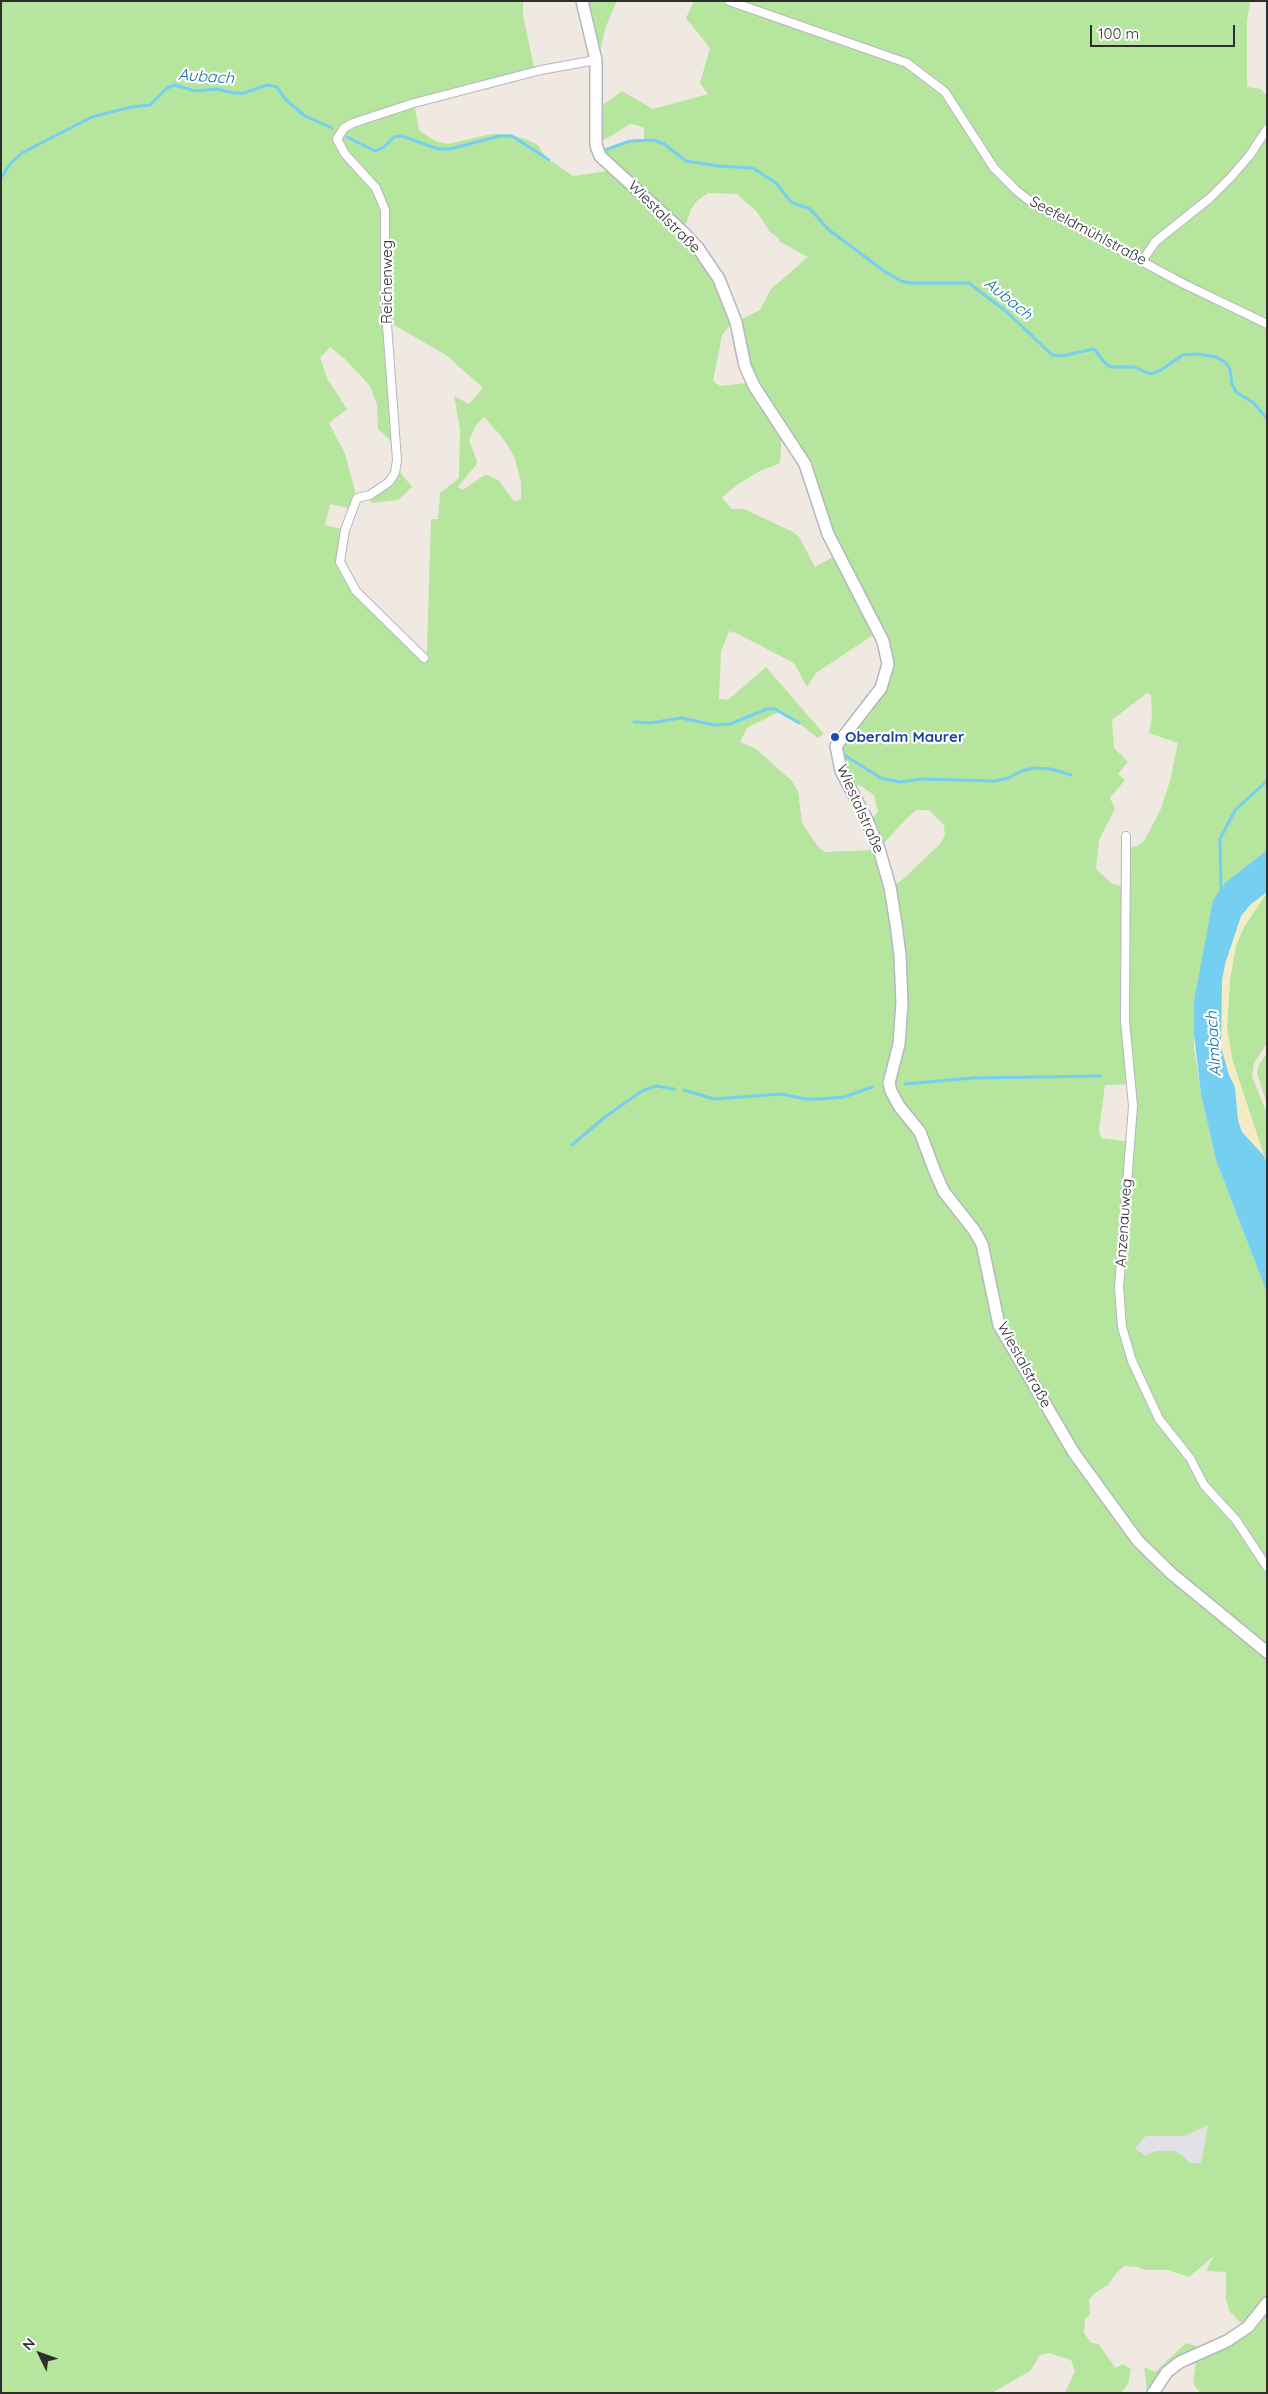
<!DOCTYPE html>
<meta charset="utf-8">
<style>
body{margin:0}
#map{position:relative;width:1268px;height:2394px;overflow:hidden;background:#efe9e1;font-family:Quicksand,sans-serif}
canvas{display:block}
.frame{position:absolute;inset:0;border:2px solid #2e2e2e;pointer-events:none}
.north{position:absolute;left:15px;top:2329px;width:50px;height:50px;-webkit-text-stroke:4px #fff;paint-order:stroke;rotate:312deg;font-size:14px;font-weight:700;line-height:20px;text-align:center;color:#2e2e2e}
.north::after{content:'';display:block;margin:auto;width:18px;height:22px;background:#2e2e2e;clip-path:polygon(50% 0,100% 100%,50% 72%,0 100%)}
.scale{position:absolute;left:1090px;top:25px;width:145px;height:22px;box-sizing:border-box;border:2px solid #2e2e2e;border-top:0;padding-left:6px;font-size:15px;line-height:18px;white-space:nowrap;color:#2e2e2e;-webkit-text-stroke:4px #fff;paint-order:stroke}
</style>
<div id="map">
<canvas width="1268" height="2394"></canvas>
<div class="frame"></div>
<div class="north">N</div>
<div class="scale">100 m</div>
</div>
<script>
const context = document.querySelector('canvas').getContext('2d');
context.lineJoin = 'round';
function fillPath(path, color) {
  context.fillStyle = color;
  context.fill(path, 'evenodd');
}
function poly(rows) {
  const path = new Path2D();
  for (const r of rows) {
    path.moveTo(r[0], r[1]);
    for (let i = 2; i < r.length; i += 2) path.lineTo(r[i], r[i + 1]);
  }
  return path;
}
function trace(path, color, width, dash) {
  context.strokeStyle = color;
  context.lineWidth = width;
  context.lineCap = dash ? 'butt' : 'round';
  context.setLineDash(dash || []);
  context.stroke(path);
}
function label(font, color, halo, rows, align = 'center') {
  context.font = font + ' Quicksand,sans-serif';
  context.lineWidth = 4.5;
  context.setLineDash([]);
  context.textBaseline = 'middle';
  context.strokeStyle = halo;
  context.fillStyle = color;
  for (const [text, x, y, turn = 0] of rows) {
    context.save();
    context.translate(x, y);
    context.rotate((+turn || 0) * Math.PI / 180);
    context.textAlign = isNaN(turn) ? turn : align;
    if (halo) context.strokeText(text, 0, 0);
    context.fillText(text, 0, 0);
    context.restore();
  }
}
const industrial = poly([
 [1208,2124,1201,2163,1189,2163,1181,2154,1155,2151,1145,2156,1135,2148,1146,2136,1184,2136]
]);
const green = poly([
 [1,1,523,1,523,15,535,72,414,103,419,130,435,141,448,144,492,134,506,134,525,139,538,145,548,161,553,162,573,176,608,171,611,167,599,151,630,141,644,139,644,128,637,125,630,124,596,145,600,107,622,91,653,109,708,94,700,83,710,48,686,18,694,1,1250,1,1247,21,1247,87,1261,89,1267,96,1267,850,1226,882,1194,1001,1194,1047,1201,1094,1216,1160,1267,1293,1267,2293,1256,2310,1242,2324,1230,2312,1226,2300,1226,2272,1206,2271,1214,2256,1189,2277,1168,2270,1145,2270,1138,2267,1125,2266,1117,2272,1108,2285,1096,2292,1089,2300,1090,2314,1085,2319,1084,2333,1091,2343,1099,2344,1115,2368,1123,2364,1131,2369,1128,2384,1121,2393,1065,2393,1075,2371,1071,2360,1049,2353,1040,2355,1030,2371,992,2393,1,2393],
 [708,193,737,194,757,212,770,232,780,239,779,241,808,257,771,289,760,310,737,322,698,248,683,232,691,209,697,201],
 [387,321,446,355,483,388,469,404,454,396,460,429,459,478,440,493,438,519,431,519,427,650,424,658,348,579,340,552,345,530,325,525,330,504,354,509,357,498,345,454,329,423,347,409,328,380,320,358,330,347,345,359,370,386,377,405,378,429,396,446],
 [732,323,747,383,720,386,713,381,722,335],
 [484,417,502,437,514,456,521,482,521,500,514,501,499,481,488,475,483,476,463,490,458,487,476,465,477,461,469,440,476,425],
 [782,429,810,477,838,554,815,567,799,537,793,532,744,509,732,509,722,498,734,487,758,472,780,463],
 [729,631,736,633,794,663,807,687,816,673,879,631,886,674,836,746,847,783,861,786,874,795,878,812,871,819,874,850,826,852,819,848,802,823,798,791,792,781,756,749,740,742,747,728,779,712,799,723,817,738,824,734,766,667,728,700,719,699,721,652],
 [1147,693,1151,695,1152,717,1149,733,1178,743,1170,781,1160,811,1144,841,1137,846,1126,848,1123,887,1111,883,1096,869,1099,840,1115,809,1110,798,1125,780,1118,774,1128,762,1114,748,1112,720],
 [916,810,929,810,944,825,945,836,940,844,901,881,890,887,879,849,903,822],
 [1132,1084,1131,1142,1101,1138,1099,1130,1105,1085],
 [1208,2125,1201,2163,1189,2163,1181,2154,1174,2151,1155,2151,1145,2156,1135,2148,1146,2136,1184,2136],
 [582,1,617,1,606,26,600,51,595,50],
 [396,467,412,487,398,500,371,503,370,495,377,491],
 [1267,893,1267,1043,1254,1063,1252,1076,1267,1114,1267,1164,1232,1059,1227,1027,1230,979,1236,945,1244,927],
 [1267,1053,1267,1104,1257,1073,1259,1065],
 [1267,2309,1267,2393,1200,2393,1193,2383,1196,2361],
 [1186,2343,1203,2348,1165,2367,1147,2391,1144,2367,1155,2372]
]);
const sand = poly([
 [1267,892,1244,927,1236,945,1230,979,1227,1027,1232,1059,1264,1156,1242,1132,1237,1120,1235,1087,1229,1075,1221,1047,1222,981,1231,941,1241,915,1251,904]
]);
const water = poly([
 [1267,850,1267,892,1251,904,1241,916,1225,964,1222,981,1221,1047,1229,1075,1235,1087,1238,1120,1242,1132,1264,1156,1267,1164,1267,1293,1216,1160,1201,1094,1194,1034,1194,1001,1213,900,1226,882]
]);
const stream = poly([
 [347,137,375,151,384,147,394,137,402,136,438,149,450,149,500,136,512,136,549,160],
 [605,150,630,141,653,140,664,144,686,161,718,166,753,168,776,183,791,202,810,209,829,230,884,271,901,281,910,283,969,283,1008,313,1052,355,1061,356,1094,349,1105,363,1111,367,1134,367,1150,374,1161,370,1183,355,1198,354,1216,357,1225,362,1230,369,1232,385,1237,393,1254,403,1267,419],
 [1,178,10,164,22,153,43,142,92,117,131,107,150,105,167,88,175,85,195,91,217,89,233,93,244,93,267,85,277,87,285,99,305,116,332,128],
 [634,722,650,723,681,718,715,725,730,724,767,709,775,709,799,723],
 [844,755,881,778,900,782,922,779,995,781,1008,778,1022,771,1033,768,1051,769,1071,775],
 [1221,892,1220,839,1235,810,1267,781],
 [905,1084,973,1078,1100,1076],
 [684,1090,714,1099,781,1094,806,1099,819,1099,844,1097,872,1087],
 [572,1145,605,1117,642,1091,656,1086,674,1089]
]);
const street = poly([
 [729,1,907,63,945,92,994,168,1017,191,1032,203,1184,284,1267,324],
 [1142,261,1156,241,1210,198,1231,177,1250,155,1267,129],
 [424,658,356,591,340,562,345,530,357,498,370,495,389,482,395,473,397,460,385,298,385,210,376,188,345,154,337,139,344,128,353,123,414,103,541,70,596,60],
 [1126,836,1125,1021,1133,1106,1119,1287,1122,1327,1132,1361,1159,1419,1190,1458,1204,1485,1236,1520,1267,1567]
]);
const secondary = poly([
 [582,1,596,60,596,145,600,156,683,232,698,248,719,279,736,322,745,366,754,386,805,464,828,534,883,641,888,664,881,688,836,746,841,771,866,818,879,849,890,887,896,924,900,955,902,1003,899,1044,889,1083,891,1091,899,1106,920,1132,935,1172,944,1192,974,1230,982,1244,999,1325,1074,1453,1138,1541,1172,1574,1267,1652],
 [1153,2393,1167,2372,1180,2362,1227,2341,1248,2327,1267,2303]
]);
const markers = [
 [835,737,5,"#1a4fb4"]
];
const streetNames = [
 ["Wiestalstraße",664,217,45],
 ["Seefeldmühlstraße",1088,231,28],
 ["Reichenweg",387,282,-90],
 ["Wiestalstraße",860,809,66],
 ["Anzenauweg",1124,1223,-86],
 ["Wiestalstraße",1024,1365,61]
];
const transitNames = [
 ["Oberalm Maurer",845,737]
];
const waterNames = [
 ["Aubach",206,77,4],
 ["Aubach",1008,299,39],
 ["Almbach",1214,1044,-94]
];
fillPath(industrial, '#e3e1e8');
fillPath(green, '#b6e59e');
fillPath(sand, '#f3ecc5');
fillPath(water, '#75cff0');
trace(stream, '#75cff0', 3);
trace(street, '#b4b7c1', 10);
trace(secondary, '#b4b7c1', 14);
trace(street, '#fff', 8);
trace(secondary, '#fff', 11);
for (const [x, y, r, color] of markers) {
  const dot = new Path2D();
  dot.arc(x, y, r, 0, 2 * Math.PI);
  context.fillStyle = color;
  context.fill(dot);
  trace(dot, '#fff', 2);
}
label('15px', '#2e2e2e', '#fff', streetNames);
label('bold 15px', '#164399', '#fff', transitNames, 'left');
label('italic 16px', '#0d6fa3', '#fff', waterNames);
</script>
